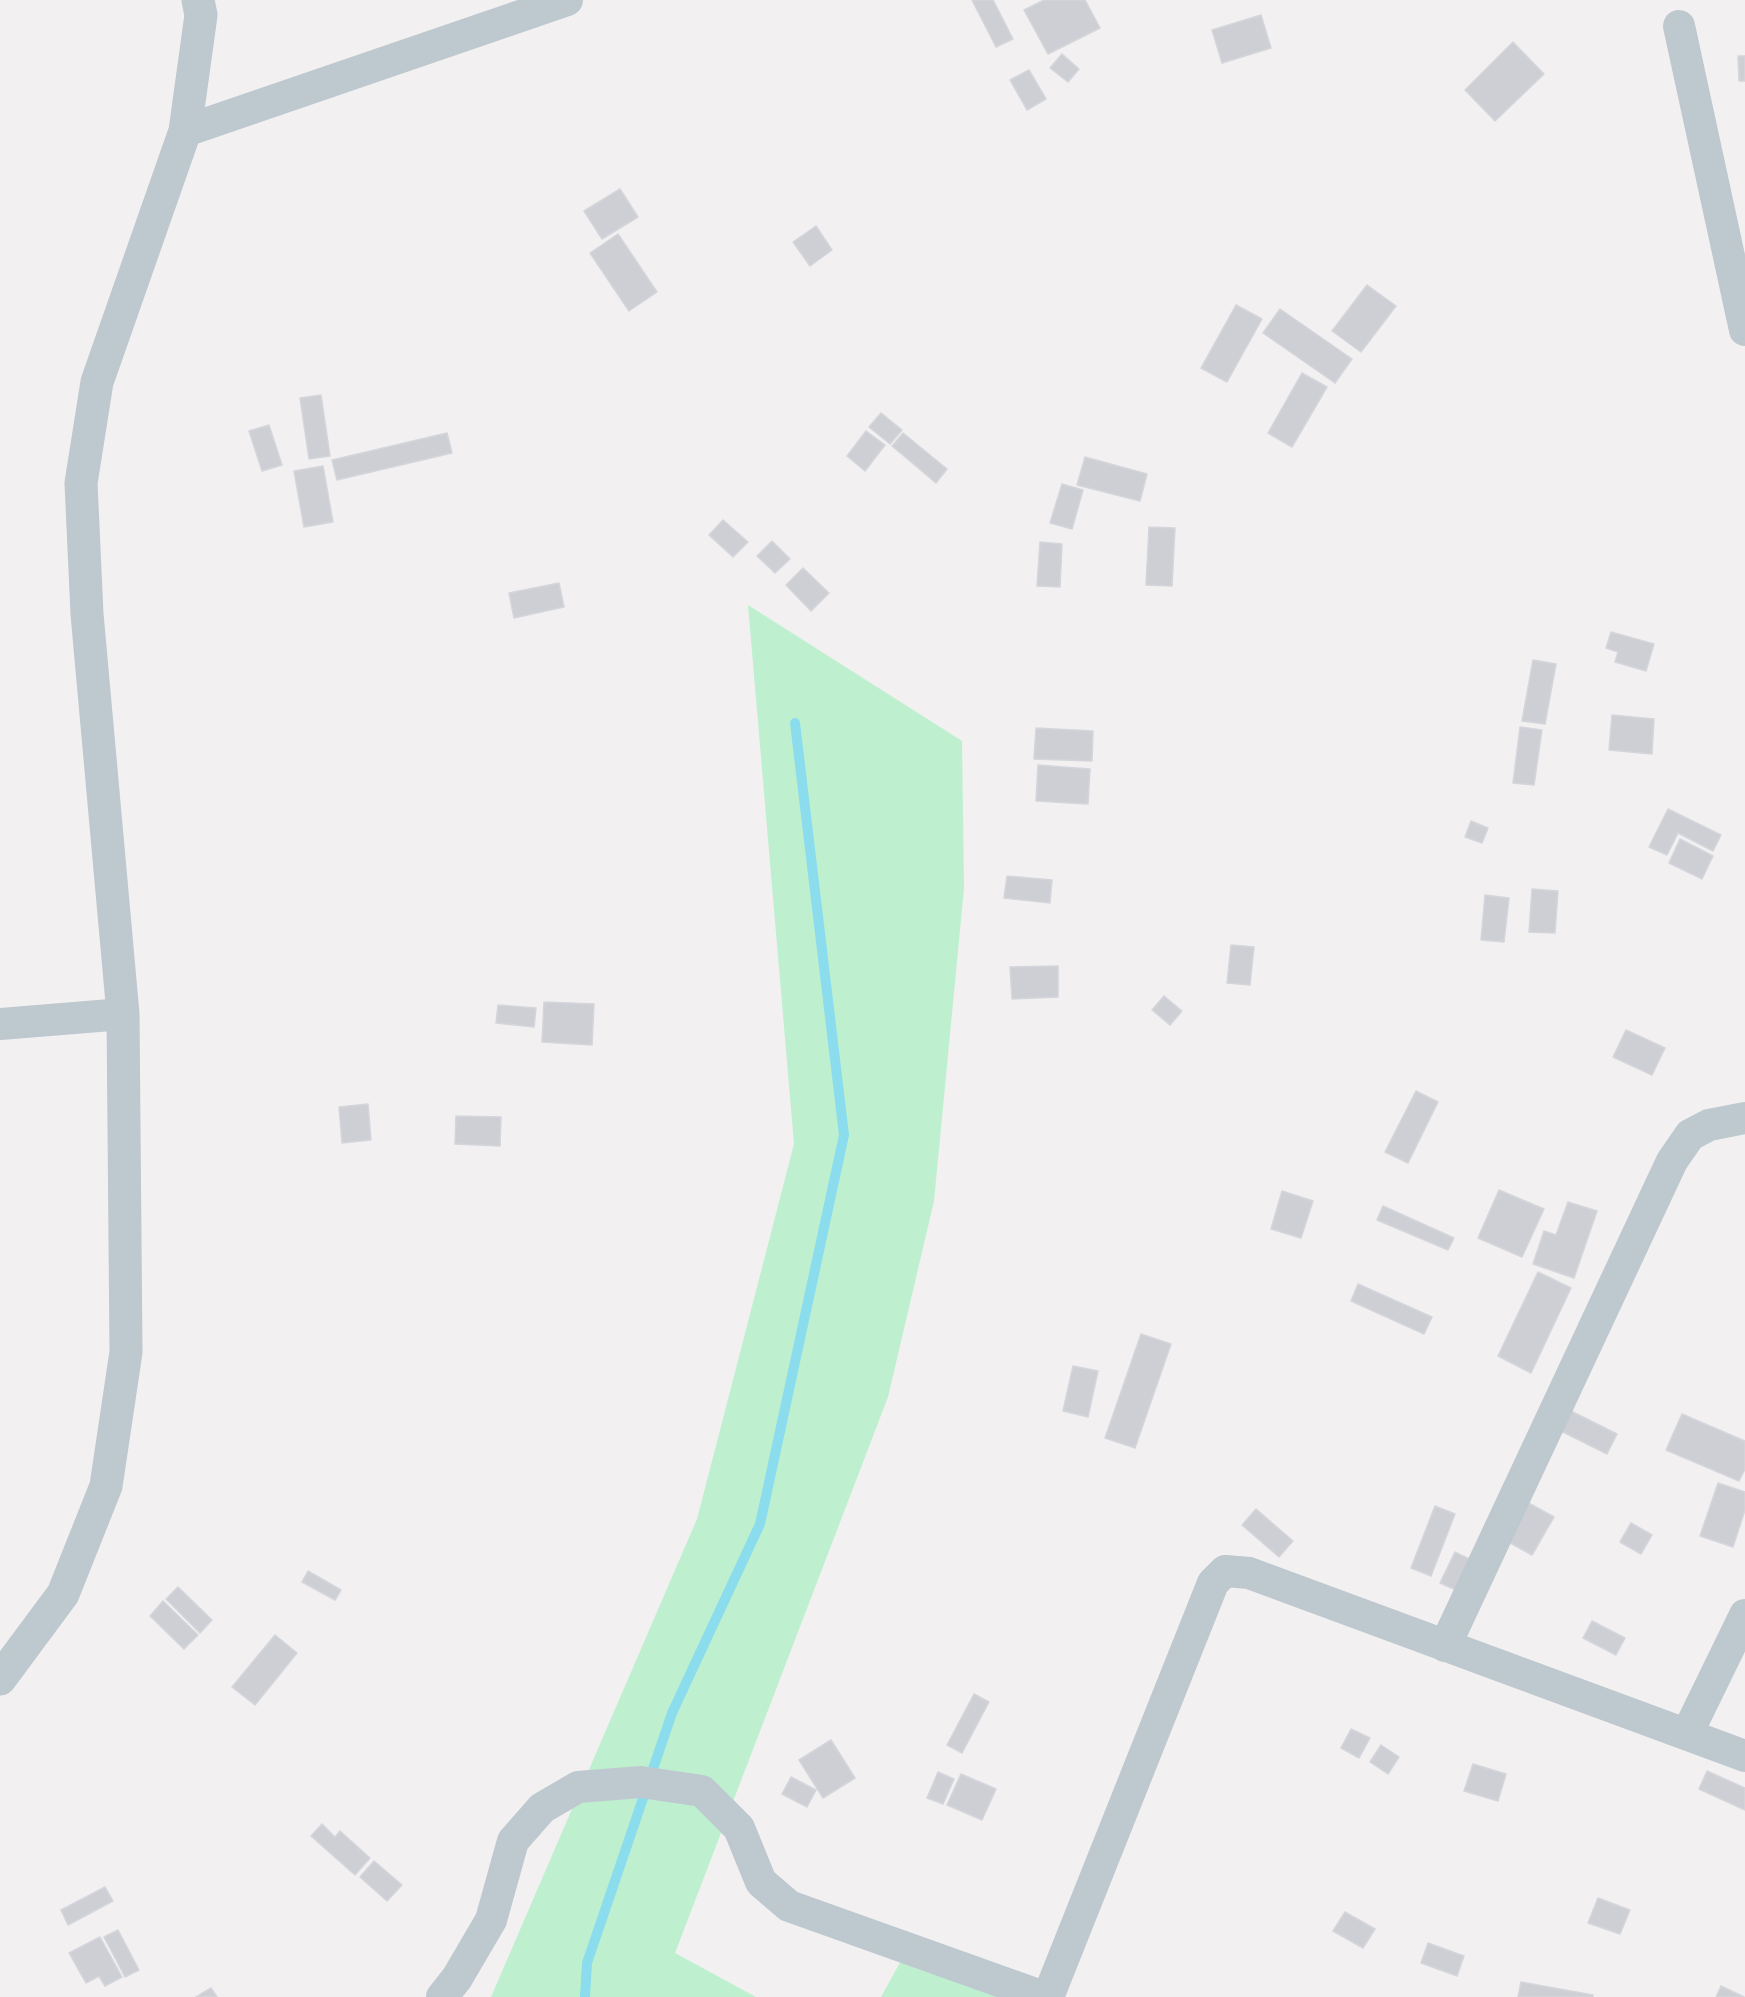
<!DOCTYPE html>
<style>
body{margin:0}
canvas{display:block;background:#f2f0f0}
</style>
<canvas width="1745" height="1997"></canvas>
<script>
const context = document.querySelector('canvas').getContext('2d');
context.lineJoin = 'round';
function fillPath(path, color) {
  context.fillStyle = color;
  context.fill(path, 'evenodd');
}
function poly(rows) {
  const path = new Path2D();
  for (const r of rows) {
    path.moveTo(r[0], r[1]);
    for (let i = 2; i < r.length; i += 2) path.lineTo(r[i], r[i + 1]);
  }
  return path;
}
function trace(path, color, width, dash) {
  context.strokeStyle = color;
  context.lineWidth = width;
  context.lineCap = dash ? 'butt' : 'round';
  context.setLineDash(dash || []);
  context.stroke(path);
}
const green = poly([
 [748,605,962,741,964,888,934,1201,888,1397,675,1953,756,1997,491,1997,697,1519,794,1144],
 [908,1948,1040,1997,881,1997]
]);
const stream = poly([
 [585,1997,587,1963,672,1713,760,1524,844,1135,795,723]
]);
const building = poly([
 [972,0,993,0,1013,39,996,47,972,0],
 [1044,0,1085,0,1100,28,1048,54,1024,10,1044,0],
 [1261,15,1271,48,1222,63,1212,30,1261,15],
 [1513,42,1544,74,1495,121,1465,90,1513,42],
 [1062,54,1079,69,1068,82,1050,68,1062,54],
 [1738,56,1745,56,1745,81,1739,81,1738,56],
 [1029,70,1046,99,1027,110,1010,80,1029,70],
 [620,189,638,217,602,239,584,211,620,189],
 [816,226,832,250,810,266,793,242,816,226],
 [618,234,657,292,629,311,590,253,618,234],
 [1367,285,1396,306,1361,352,1332,331,1367,285],
 [1236,305,1262,319,1227,382,1201,368,1236,305],
 [1280,309,1352,359,1335,383,1263,333,1280,309],
 [1302,373,1327,387,1292,447,1268,433,1302,373],
 [321,395,330,456,309,459,300,398,321,395],
 [881,413,902,430,890,444,869,427,881,413],
 [269,425,282,465,262,471,249,431,269,425],
 [866,431,885,445,865,471,847,456,866,431],
 [447,433,452,453,337,480,332,460,447,433],
 [903,433,947,469,936,483,892,446,903,433],
 [1085,457,1147,474,1140,501,1077,485,1085,457],
 [323,466,333,522,304,527,294,471,323,466],
 [1062,484,1083,490,1072,529,1050,523,1062,484],
 [723,520,748,542,733,557,709,535,723,520],
 [1149,527,1175,528,1172,586,1146,585,1149,527],
 [772,541,790,559,775,573,757,556,772,541],
 [1040,542,1062,544,1060,587,1037,586,1040,542],
 [803,568,829,593,811,611,786,585,803,568],
 [559,583,564,607,514,618,509,593,559,583],
 [1611,632,1654,644,1646,671,1615,662,1618,652,1606,648,1611,632],
 [1533,660,1556,664,1545,724,1522,721,1533,660],
 [1612,715,1654,719,1652,754,1609,750,1612,715],
 [1520,727,1542,730,1534,785,1513,783,1520,727],
 [1036,728,1093,731,1092,761,1034,759,1036,728],
 [1038,765,1090,769,1088,804,1036,801,1038,765],
 [1668,809,1721,835,1713,851,1678,833,1667,855,1649,847,1668,809],
 [1471,821,1488,828,1482,843,1465,837,1471,821],
 [1680,839,1713,856,1702,879,1669,863,1680,839],
 [1007,876,1052,880,1050,903,1004,898,1007,876],
 [1532,889,1558,891,1555,933,1529,932,1532,889],
 [1485,895,1509,898,1504,942,1481,940,1485,895],
 [1231,945,1254,947,1250,985,1227,983,1231,945],
 [1058,966,1058,997,1012,999,1010,967,1058,966],
 [1164,996,1182,1011,1170,1025,1152,1010,1164,996],
 [544,1002,594,1004,592,1045,542,1042,544,1002],
 [498,1005,536,1008,534,1027,496,1023,498,1005],
 [1626,1030,1665,1048,1652,1075,1613,1057,1626,1030],
 [1416,1091,1438,1102,1408,1163,1385,1152,1416,1091],
 [368,1104,371,1140,342,1143,339,1107,368,1104],
 [456,1116,501,1117,500,1146,455,1144,456,1116],
 [1499,1190,1544,1209,1522,1257,1478,1238,1499,1190],
 [1282,1191,1313,1201,1301,1238,1271,1229,1282,1191],
 [1568,1202,1597,1211,1574,1278,1533,1264,1544,1231,1556,1235,1568,1202],
 [1383,1206,1454,1238,1448,1250,1377,1220,1383,1206],
 [1538,1272,1571,1288,1531,1373,1498,1356,1538,1272],
 [1358,1284,1432,1317,1424,1334,1351,1301,1358,1284],
 [1141,1334,1171,1344,1135,1448,1105,1438,1141,1334],
 [1073,1366,1098,1371,1088,1417,1063,1411,1073,1366],
 [1567,1409,1617,1434,1607,1454,1557,1429,1567,1409],
 [1682,1414,1745,1441,1745,1469,1739,1481,1666,1450,1682,1414],
 [1718,1483,1745,1492,1745,1510,1733,1547,1700,1536,1718,1483],
 [1525,1501,1554,1517,1532,1555,1503,1539,1525,1501],
 [1435,1506,1455,1514,1431,1576,1411,1568,1435,1506],
 [1256,1509,1293,1541,1279,1557,1242,1525,1256,1509],
 [1631,1523,1652,1535,1641,1554,1620,1542,1631,1523],
 [1455,1552,1471,1560,1456,1590,1440,1583,1455,1552],
 [308,1571,341,1590,335,1600,302,1582,308,1571],
 [178,1587,212,1620,200,1633,166,1599,178,1587],
 [163,1601,198,1635,184,1649,150,1616,163,1601],
 [1592,1621,1625,1638,1616,1655,1583,1638,1592,1621],
 [275,1635,297,1653,255,1705,232,1687,275,1635],
 [974,1694,989,1702,962,1753,947,1745,974,1694],
 [1351,1729,1370,1738,1359,1758,1341,1748,1351,1729],
 [831,1740,855,1778,823,1798,799,1760,831,1740],
 [1381,1745,1399,1757,1388,1774,1370,1762,1381,1745],
 [1473,1764,1506,1774,1498,1801,1464,1791,1473,1764],
 [1707,1771,1745,1788,1745,1810,1699,1789,1707,1771],
 [938,1772,954,1779,943,1804,927,1798,938,1772],
 [961,1774,996,1789,982,1820,947,1805,961,1774],
 [791,1777,816,1790,807,1807,782,1794,791,1777],
 [322,1824,335,1837,340,1831,370,1858,355,1875,311,1836,322,1824],
 [374,1861,402,1885,387,1901,360,1877,374,1861],
 [105,1887,113,1901,68,1925,61,1910,105,1887],
 [1598,1898,1630,1910,1620,1934,1588,1923,1598,1898],
 [1345,1912,1375,1929,1363,1948,1333,1931,1345,1912],
 [118,1930,139,1970,125,1977,104,1937,118,1930],
 [100,1937,122,1977,105,1986,99,1976,86,1983,69,1953,100,1937],
 [1428,1943,1464,1956,1457,1976,1421,1963,1428,1943],
 [1521,1982,1593,1995,1593,1997,1518,1997,1521,1982],
 [1721,1986,1744,1997,1716,1997,1721,1986],
 [211,1988,217,1997,196,1997,211,1988]
]);
const minor = poly([
 [1679,26,1745,330],
 [185,131,567,0],
 [0,1024,123,1014],
 [1445,1646,1672,1161,1690,1135,1709,1125,1745,1118],
 [1687,1734,1745,1615],
 [442,1997,457,1978,491,1920,513,1841,542,1808,578,1787,641,1782,702,1791,739,1828,761,1882,789,1906,1044,1997],
 [1048,1997,1213,1583,1225,1571,1249,1573,1745,1756]
]);
const tertiary = poly([
 [0,1679,63,1594,106,1486,126,1352,123,1014,87,614,81,483,97,382,185,131,201,15,198,0]
]);
fillPath(green, '#bef0d0');
trace(stream, '#8bdced', 10);
fillPath(building, '#cdcfd5');
trace(building, '#d4d6dc', 1.5);
trace(minor, '#bec8cf', 32);
trace(tertiary, '#bec8cf', 33);
</script>
